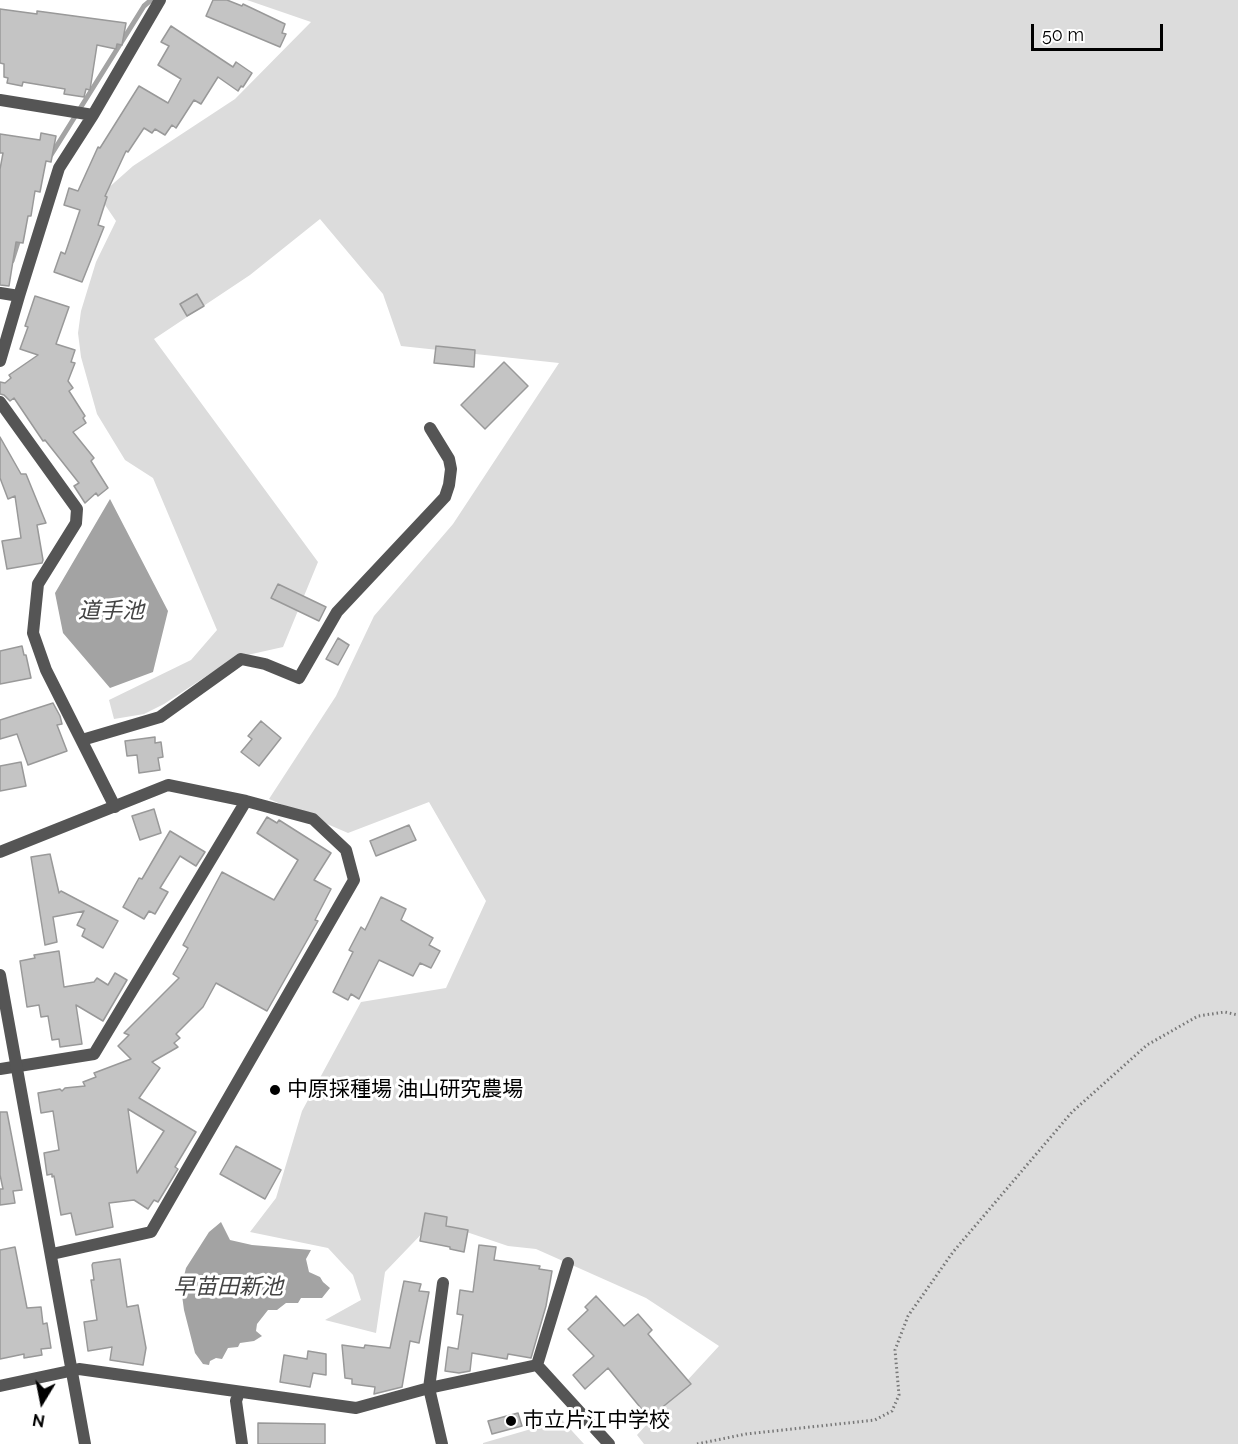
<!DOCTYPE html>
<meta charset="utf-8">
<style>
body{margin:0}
#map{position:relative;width:1238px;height:1444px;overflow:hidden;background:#fff;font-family:Raleway,sans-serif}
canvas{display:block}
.north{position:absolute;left:12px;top:1372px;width:60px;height:60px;-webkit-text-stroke:4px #fff;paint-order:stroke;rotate:190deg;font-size:16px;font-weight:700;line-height:24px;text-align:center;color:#000}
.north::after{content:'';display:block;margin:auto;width:21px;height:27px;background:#000;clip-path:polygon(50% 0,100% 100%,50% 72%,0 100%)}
.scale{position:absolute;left:1031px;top:24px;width:132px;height:27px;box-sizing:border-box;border:3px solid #000;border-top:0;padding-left:8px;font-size:18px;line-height:21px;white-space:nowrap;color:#000;-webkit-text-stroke:4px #fff;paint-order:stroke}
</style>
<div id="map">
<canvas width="1238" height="1444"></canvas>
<div class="north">N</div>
<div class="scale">50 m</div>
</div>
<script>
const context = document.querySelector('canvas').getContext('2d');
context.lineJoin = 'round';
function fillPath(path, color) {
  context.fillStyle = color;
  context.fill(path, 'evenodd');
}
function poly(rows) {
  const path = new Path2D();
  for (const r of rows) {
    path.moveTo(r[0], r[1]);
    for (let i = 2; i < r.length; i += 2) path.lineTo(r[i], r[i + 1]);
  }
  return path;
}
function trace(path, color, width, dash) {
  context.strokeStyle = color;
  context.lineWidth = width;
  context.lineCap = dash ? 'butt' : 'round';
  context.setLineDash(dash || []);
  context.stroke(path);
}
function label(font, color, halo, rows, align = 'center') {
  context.font = font + ' Raleway,"Noto Sans JP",sans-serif';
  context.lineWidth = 6;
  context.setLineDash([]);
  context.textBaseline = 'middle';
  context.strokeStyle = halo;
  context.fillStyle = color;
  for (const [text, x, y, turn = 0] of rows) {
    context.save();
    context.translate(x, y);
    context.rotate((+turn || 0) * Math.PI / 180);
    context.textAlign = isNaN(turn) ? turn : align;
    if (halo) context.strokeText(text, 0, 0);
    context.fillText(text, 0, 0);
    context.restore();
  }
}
const green = poly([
 [247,0,1238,0,1238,1444,644,1444,637,1435,719,1346,646,1298,536,1249,508,1246,434,1221,385,1272,376,1333,325,1320,361,1300,353,1275,328,1248,250,1232,276,1198,302,1111,361,1002,446,988,486,901,429,802,348,833,269,799,336,696,374,616,453,524,559,363,401,346,383,294,320,219,250,275,154,339,318,562,283,647,234,658,164,704,144,714,114,719,109,700,191,660,217,630,153,478,125,460,97,414,81,357,78,333,81,311,96,262,116,221,103,202,106,190,133,166,235,99,311,22],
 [562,1420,584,1444,483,1444,483,1443]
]);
const water = poly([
 [110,499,168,611,153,672,110,688,63,633,55,593],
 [221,1222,230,1240,252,1245,311,1250,306,1259,309,1272,320,1277,323,1282,330,1288,322,1298,301,1298,298,1303,286,1303,277,1310,268,1310,257,1324,256,1331,262,1336,254,1341,240,1343,238,1347,228,1348,222,1359,216,1358,210,1361,209,1365,203,1364,195,1353,184,1310,181,1288,186,1268,209,1232]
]);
const stream = poly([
 [51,155,144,6,151,0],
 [12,261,20,236]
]);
const building = poly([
 [213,0,227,0,242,6,243,4,285,24,282,33,286,34,280,47,206,16,213,0],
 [0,9,37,14,37,11,126,23,122,45,117,44,116,49,97,45,90,90,86,89,84,97,64,94,65,89,23,82,22,86,7,83,8,78,4,77,4,64,0,63,0,9],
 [171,26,233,67,236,62,252,73,243,87,241,86,238,91,218,77,201,104,194,100,176,128,172,125,165,135,155,129,152,133,144,128,128,152,126,151,105,196,107,197,98,225,104,227,82,282,54,272,61,252,65,254,80,210,64,205,69,188,78,191,98,147,100,148,139,86,168,103,181,79,158,65,169,46,161,42,171,26],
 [41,133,56,136,51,162,46,161,40,192,35,191,31,216,28,216,23,243,16,242,9,286,0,285,0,169,3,153,0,153,0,134,40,140,41,133],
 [197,294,204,306,187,316,180,304,197,294],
 [35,296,69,307,56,344,75,350,71,362,75,363,68,381,73,388,69,391,85,416,83,418,86,423,73,432,94,458,91,461,108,488,98,496,96,493,85,503,74,486,79,483,45,440,43,441,14,398,10,401,4,395,0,394,0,382,5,383,11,378,9,375,38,355,20,349,28,327,25,326,35,296],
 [436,346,475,350,474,367,434,363,436,346],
 [504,362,528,386,485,429,461,405,504,362],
 [0,437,21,474,26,474,46,523,37,525,43,560,42,563,7,569,2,541,21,538,15,496,8,499,0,478,0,437],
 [278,584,326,607,319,621,271,598,278,584],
 [338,638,349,645,338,665,326,659,338,638],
 [22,646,24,655,26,655,31,678,0,684,0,651,22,646],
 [53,703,60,716,62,724,57,725,67,751,28,765,17,734,0,739,0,720,53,703],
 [261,721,281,738,259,766,241,752,252,739,248,736,261,721],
 [155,737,155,743,161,742,163,757,158,758,160,770,139,773,137,755,127,756,125,741,155,737],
 [21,762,26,786,0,791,0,766,21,762],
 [154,809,161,833,140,840,132,816,154,809],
 [267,817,277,823,279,820,331,853,314,880,331,889,315,920,318,921,267,1011,216,983,203,1007,176,1034,180,1038,174,1043,178,1047,152,1062,160,1068,139,1098,196,1132,175,1167,178,1169,158,1202,154,1200,148,1209,134,1200,109,1203,113,1227,76,1235,71,1213,61,1215,54,1176,52,1177,52,1174,47,1175,44,1153,59,1150,53,1111,41,1113,38,1093,60,1089,62,1091,65,1088,85,1086,83,1082,96,1077,94,1073,131,1059,118,1046,129,1035,124,1033,179,978,173,974,188,948,183,945,222,872,274,900,298,860,257,833,267,817],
 [128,1109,164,1131,137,1173,128,1109],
 [409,825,416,840,376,856,370,841,409,825],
 [170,831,205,852,196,866,180,856,160,888,168,892,155,914,149,911,144,919,123,907,139,878,142,879,170,831],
 [50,854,59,893,61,891,118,921,103,948,82,936,85,929,77,925,84,911,53,917,57,942,45,945,31,857,50,854],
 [381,897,406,909,401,920,433,938,429,945,440,951,431,968,420,963,413,976,379,960,359,999,351,994,348,1000,333,992,353,952,349,950,361,927,365,930,381,897],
 [59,951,64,987,94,982,97,978,108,985,115,973,127,980,103,1021,76,1005,82,1044,60,1047,59,1039,52,1040,48,1016,41,1017,39,1005,27,1007,20,961,35,958,34,955,59,951],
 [0,1112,7,1112,22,1190,13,1191,15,1203,0,1205,0,1189,3,1189,0,1175,0,1112],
 [236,1146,281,1170,265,1199,220,1174,236,1146],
 [425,1213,447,1217,446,1226,468,1230,464,1252,450,1249,450,1247,420,1241,425,1213],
 [479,1245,496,1247,494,1260,540,1266,539,1269,552,1271,546,1306,531,1358,508,1354,507,1359,472,1353,470,1371,459,1373,445,1371,448,1347,458,1349,463,1315,457,1314,460,1290,473,1292,479,1245],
 [15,1247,27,1308,41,1307,43,1324,47,1323,51,1348,41,1349,42,1355,24,1358,24,1354,0,1359,0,1250,15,1247],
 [120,1259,127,1307,138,1305,146,1348,143,1365,110,1360,112,1347,88,1351,84,1322,97,1320,91,1280,94,1280,92,1265,93,1263,120,1259],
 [404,1281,421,1284,419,1291,429,1292,419,1343,410,1341,402,1387,374,1394,375,1387,352,1384,352,1379,345,1378,342,1345,364,1348,365,1345,390,1348,404,1281],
 [596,1296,624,1326,638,1314,652,1330,648,1334,691,1384,649,1418,608,1368,585,1389,573,1375,594,1356,568,1329,588,1310,585,1307,596,1296],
 [308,1351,326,1354,326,1375,313,1373,310,1387,280,1382,284,1355,307,1359,308,1351],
 [518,1413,522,1426,492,1434,488,1421,518,1413],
 [258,1423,325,1424,325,1444,258,1444,258,1423]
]);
const path = poly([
 [697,1444,746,1434,875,1420,892,1411,899,1395,895,1350,908,1316,953,1252,1072,1112,1147,1045,1198,1016,1225,1012,1238,1015]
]);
const minor = poly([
 [0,100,93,115],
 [0,293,19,296,0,361],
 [19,296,59,168,93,115,160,0],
 [0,402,77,509,76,523,38,584,33,633,46,670,115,807],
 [82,740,160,717,241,659,265,664,299,678,337,612,445,497,449,485,451,469,449,459,430,428],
 [0,852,168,785,246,801,313,819,346,850,354,880,151,1232,52,1254],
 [0,1069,94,1054,246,801],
 [568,1263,537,1365,609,1444],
 [0,1386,79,1369,356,1408,429,1388,537,1365],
 [239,1392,236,1401,242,1444],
 [442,1444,429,1388,443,1283]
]);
const tertiary = poly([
 [0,975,85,1444]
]);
const markers = [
 [275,1090,6,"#000"],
 [511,1421,6,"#000"]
];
const poiNames = [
 ["中原採種場 油山研究農場",287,1090],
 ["市立片江中学校",523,1421]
];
const waterNames = [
 ["道手池",111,611],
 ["早苗田新池",228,1287]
];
fillPath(green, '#dcdcdc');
fillPath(water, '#a3a3a3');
trace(stream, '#a3a3a3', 5);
fillPath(building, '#c4c4c4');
trace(building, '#999', 1.5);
trace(path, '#777', 3, [1.5, 3]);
trace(minor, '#555', 12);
trace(tertiary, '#555', 12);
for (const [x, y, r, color] of markers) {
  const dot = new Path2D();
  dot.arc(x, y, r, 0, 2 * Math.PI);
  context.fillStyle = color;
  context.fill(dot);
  trace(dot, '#fff', 2);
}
label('21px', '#000', '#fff', poiNames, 'left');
label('italic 22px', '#444', '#fff', waterNames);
</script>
